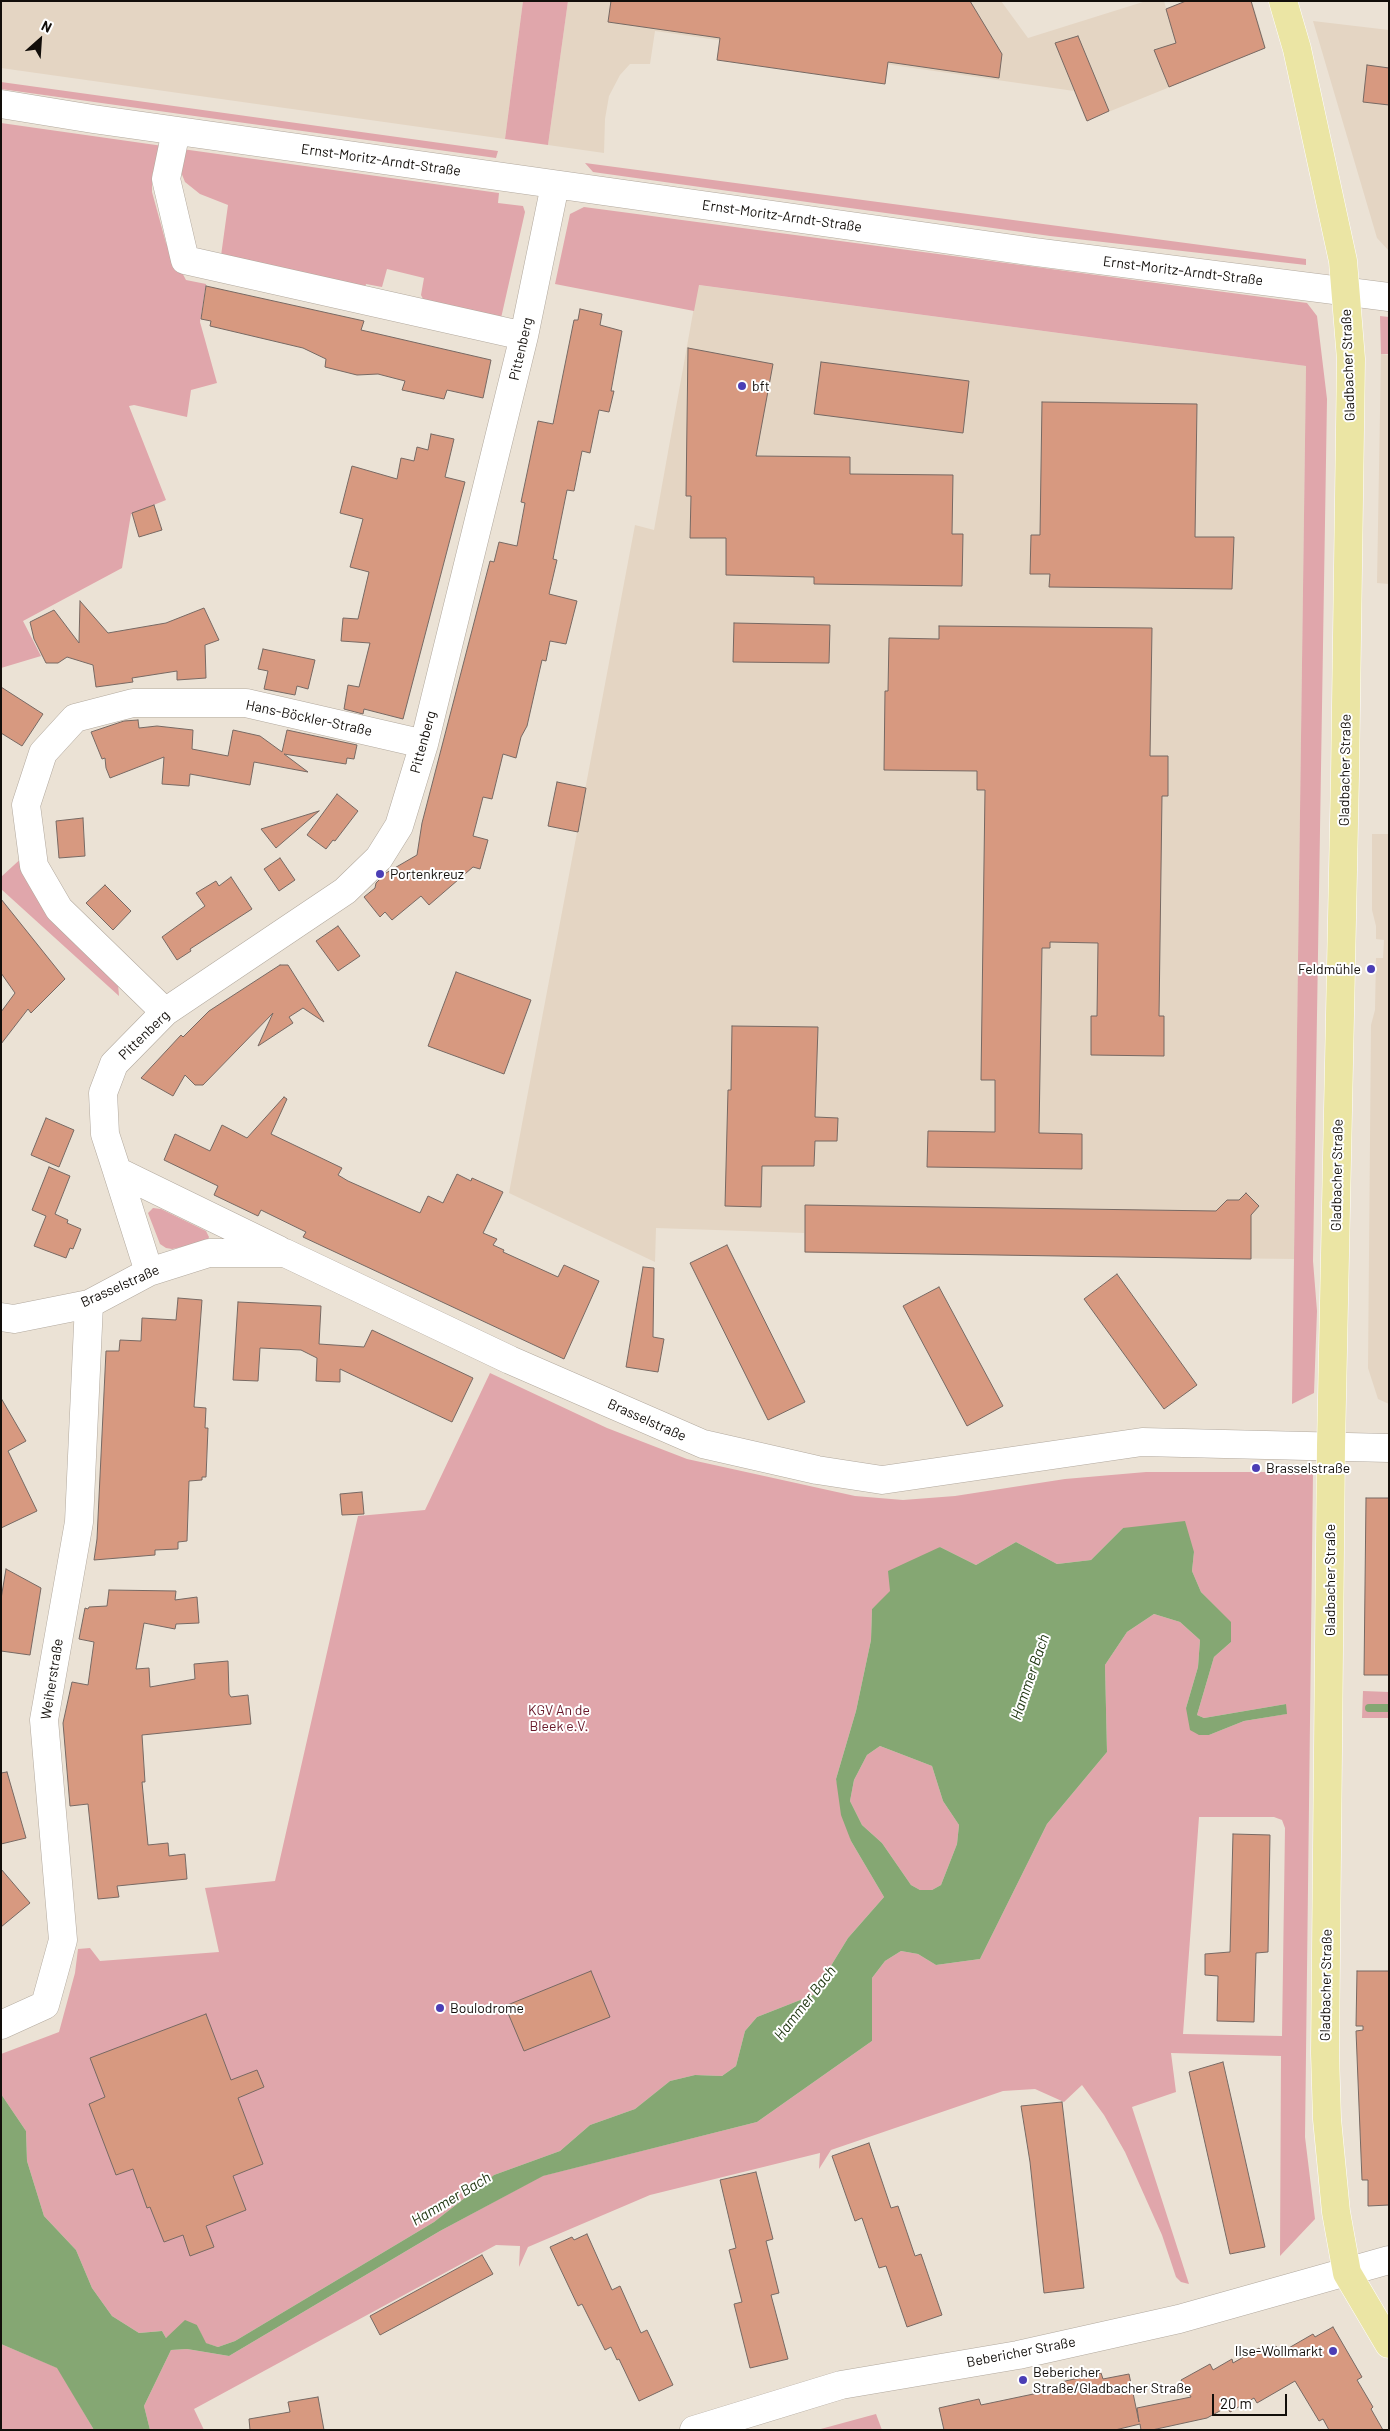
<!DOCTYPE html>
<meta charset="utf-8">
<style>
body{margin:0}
#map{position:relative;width:1390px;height:2431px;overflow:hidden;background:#ebe2d5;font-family:Barlow,sans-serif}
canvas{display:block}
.frame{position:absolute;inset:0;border:2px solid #120e0a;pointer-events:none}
.north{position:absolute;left:15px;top:15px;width:50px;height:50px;-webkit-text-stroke:4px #fff;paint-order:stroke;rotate:26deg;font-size:14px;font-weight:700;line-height:20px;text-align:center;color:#120e0a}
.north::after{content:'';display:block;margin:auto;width:18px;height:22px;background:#120e0a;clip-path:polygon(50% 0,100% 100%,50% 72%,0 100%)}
.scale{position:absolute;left:1212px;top:2394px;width:75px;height:22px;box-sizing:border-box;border:2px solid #120e0a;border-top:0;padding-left:6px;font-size:15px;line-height:18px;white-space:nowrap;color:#120e0a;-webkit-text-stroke:4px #fff;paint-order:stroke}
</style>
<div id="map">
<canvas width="1390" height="2431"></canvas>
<div class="frame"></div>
<div class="north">N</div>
<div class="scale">20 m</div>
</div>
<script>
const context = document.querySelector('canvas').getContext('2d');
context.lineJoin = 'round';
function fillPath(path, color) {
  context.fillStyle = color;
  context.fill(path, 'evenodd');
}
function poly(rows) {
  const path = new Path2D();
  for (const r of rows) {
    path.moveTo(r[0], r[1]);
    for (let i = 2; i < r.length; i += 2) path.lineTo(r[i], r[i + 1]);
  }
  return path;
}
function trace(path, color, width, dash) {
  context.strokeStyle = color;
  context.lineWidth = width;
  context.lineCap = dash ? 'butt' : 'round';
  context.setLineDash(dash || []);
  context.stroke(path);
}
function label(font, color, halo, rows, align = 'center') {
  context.font = font + ' Barlow,sans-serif';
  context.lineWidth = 4;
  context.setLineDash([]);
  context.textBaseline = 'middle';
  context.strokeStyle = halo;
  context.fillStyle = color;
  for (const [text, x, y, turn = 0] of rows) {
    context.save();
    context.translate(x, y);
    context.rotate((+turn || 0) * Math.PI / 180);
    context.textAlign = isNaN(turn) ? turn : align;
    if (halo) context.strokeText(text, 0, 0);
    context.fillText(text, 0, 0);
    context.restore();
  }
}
const built = poly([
 [1,1,523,1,505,139,1,68],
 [568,1,1001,1,1028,38,1146,1,1164,1,1166,8,1188,1,1252,1,1266,48,1086,121,1074,91,655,31,650,64,630,64,620,75,609,96,605,119,604,153,548,145],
 [1313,21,1389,30,1389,251,1377,238],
 [698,285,1306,366,1294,1259,804,1253,804,1233,656,1228,655,1262,509,1193,635,525,654,530],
 [1381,354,1389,355,1389,584,1377,583],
 [1372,834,1389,834,1389,1404,1378,1399,1368,1368,1371,1025,1375,1010,1376,958,1383,958,1384,940,1376,939,1376,926,1372,910]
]);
const green = poly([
 [523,1,568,1,548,145,505,139],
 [1,82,498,151,496,158,1,89],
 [1,123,163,146,152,175,152,192,166,243,186,280,206,284,200,322,217,383,191,390,187,417,134,405,129,406,166,500,131,514,122,568,23,621,41,656,1,668],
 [182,149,499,193,498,203,523,206,525,212,499,327,429,311,421,295,424,278,387,269,382,287,366,284,363,296,220,263,228,205,200,194,185,182,181,172],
 [585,163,1306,259,1306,265,1050,236,593,172],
 [584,207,1307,303,1317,316,1327,399,1313,1261,1317,1311,1314,1393,1292,1404,1306,366,699,285,694,311,555,284,570,214],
 [1380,316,1389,317,1389,354,1381,354],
 [26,854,118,984,119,996,1,889,1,877],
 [153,1208,161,1209,206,1231,209,1237,207,1242,172,1249,166,1248,160,1244,148,1213],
 [490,1373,607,1428,687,1459,855,1496,903,1500,955,1496,1065,1479,1146,1472,1313,1472,1305,2137,1315,2219,1280,2256,1281,2056,1171,2053,1176,2092,1132,2107,1189,2284,1181,2282,1176,2277,1162,2235,1125,2152,1104,2115,1082,2085,1064,2102,1035,2089,1003,2091,831,2150,819,2169,820,2153,650,2195,528,2247,519,2267,520,2246,496,2245,194,2409,204,2430,150,2430,144,2406,171,2350,187,2349,229,2356,440,2231,542,2176,757,2122,872,2041,872,1978,885,1961,901,1951,918,1954,936,1965,980,1959,1047,1824,1107,1752,1105,1665,1127,1632,1154,1614,1180,1622,1200,1640,1198,1667,1186,1708,1209,1735,1244,1721,1286,1714,1286,1704,1204,1718,1197,1715,1214,1657,1231,1642,1231,1623,1201,1592,1192,1571,1194,1552,1123,1528,1091,1560,1057,1564,1016,1542,976,1565,940,1547,872,1609,871,1640,856,1711,836,1779,851,1841,884,1897,848,1938,813,1995,757,2017,745,2031,736,2066,722,2076,695,2075,670,2081,635,2109,590,2125,560,2151,494,2175,434,2222,235,2341,218,2347,205,2343,197,2325,166,2338,162,2331,139,2333,112,2316,92,2288,76,2250,44,2216,27,2161,26,2131,1,2094,1,2054,59,2032,75,1973,78,1949,90,1948,100,1961,219,1952,205,1888,275,1881,358,1516,425,1510],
 [1199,1817,1274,1817,1282,1820,1285,1828,1282,2036,1183,2034],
 [1363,1691,1389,1692,1389,1718,1362,1718],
 [880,1746,932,1766,943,1801,959,1825,957,1844,941,1885,932,1890,920,1890,911,1885,882,1843,862,1825,850,1801,854,1780,867,1755],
 [1,2344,58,2368,94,2430,1,2430],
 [876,2414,882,2430,817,2430]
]);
const water = poly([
 [1185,1521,1194,1552,1192,1571,1201,1592,1231,1622,1231,1642,1214,1657,1197,1715,1204,1718,1286,1704,1287,1714,1244,1721,1209,1735,1199,1735,1190,1730,1186,1708,1198,1667,1200,1640,1180,1622,1154,1614,1127,1632,1105,1665,1107,1752,1047,1824,980,1959,936,1965,918,1954,901,1951,885,1961,872,1978,872,2041,757,2122,543,2176,440,2231,229,2356,187,2349,171,2350,144,2406,150,2430,94,2430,57,2368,1,2344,1,2094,26,2131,27,2161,44,2216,76,2250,92,2288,112,2316,139,2333,162,2331,166,2338,185,2320,197,2325,206,2343,218,2347,235,2341,434,2222,494,2175,560,2151,590,2125,635,2109,670,2081,695,2075,722,2076,736,2066,745,2031,757,2017,813,1995,848,1938,884,1897,851,1841,841,1815,836,1779,856,1711,871,1640,872,1609,890,1591,888,1571,940,1547,976,1565,1016,1542,1057,1564,1091,1560,1123,1528],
 [880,1746,932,1766,943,1801,959,1825,957,1844,941,1885,932,1890,920,1890,911,1885,882,1843,862,1825,850,1801,854,1780,867,1755]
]);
const stream = poly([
 [1369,1708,1389,1708]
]);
const building = poly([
 [611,1,970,1,1002,54,999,78,888,62,885,84,717,60,720,38,608,22,611,1],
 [1186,1,1251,1,1265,48,1169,87,1154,50,1176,43,1166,9,1186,1],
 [1078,36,1109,111,1087,121,1055,43,1078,36],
 [1367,65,1389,68,1389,105,1363,102,1367,65],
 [206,286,364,321,361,330,491,360,483,398,447,390,444,399,402,390,405,381,378,374,357,375,325,367,326,359,303,348,210,326,211,321,201,319,206,286],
 [580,309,602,314,600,325,622,331,611,391,614,391,609,412,599,410,590,453,582,451,574,491,567,490,553,559,557,560,549,594,577,601,566,644,550,641,546,661,542,660,527,726,521,737,516,758,503,754,492,799,483,797,473,836,488,840,480,869,473,867,429,905,421,896,392,920,385,912,380,917,364,897,375,888,376,883,386,873,417,855,422,823,490,561,494,562,499,542,517,546,525,503,521,502,538,421,553,424,574,320,578,320,580,309],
 [688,348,773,364,756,456,850,457,850,474,953,475,952,534,963,534,962,586,814,584,814,577,726,575,726,538,690,538,691,496,686,496,688,348],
 [821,362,969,381,963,433,814,414,821,362],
 [1042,402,1197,404,1195,537,1234,537,1232,589,1049,587,1050,574,1030,574,1031,535,1040,535,1042,402],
 [431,434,454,439,445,477,465,482,403,719,364,709,363,714,344,709,348,685,359,687,370,643,341,641,343,618,358,619,369,572,350,567,363,519,340,513,352,466,397,479,401,458,414,461,417,447,428,450,431,434],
 [154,505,162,530,139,537,132,513,154,505],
 [80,601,108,633,166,623,204,608,219,640,205,645,206,678,177,680,177,671,132,678,133,682,96,687,93,665,67,657,58,663,46,663,34,639,30,622,54,610,79,643,80,601],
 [734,623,830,625,829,663,733,662,734,623],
 [939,626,1152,628,1150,756,1168,756,1168,796,1162,796,1159,1016,1164,1016,1164,1056,1091,1055,1091,1016,1097,1016,1098,943,1050,942,1050,948,1042,948,1039,1133,1082,1134,1082,1169,927,1167,928,1131,995,1132,995,1080,981,1080,985,790,977,790,977,771,884,770,885,691,888,691,889,638,939,639,939,626],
 [263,649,315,660,308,689,297,686,295,695,264,689,268,671,258,669,263,649],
 [1,687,43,714,22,746,1,733,1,687],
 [138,720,139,728,157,726,193,730,192,749,228,756,233,730,260,736,282,752,287,730,357,745,354,759,347,758,346,764,284,754,308,772,254,762,250,785,190,774,189,786,162,784,164,757,110,778,106,768,105,758,102,759,91,732,124,721,138,720],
 [557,782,586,788,578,832,548,826,557,782],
 [337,794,358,811,335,841,333,840,326,849,307,835,337,794],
 [319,811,276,848,261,829,319,811],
 [83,818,85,856,59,858,56,821,83,818],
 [280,858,295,880,279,891,264,869,280,858],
 [231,877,252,909,190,949,191,951,177,960,162,937,205,906,196,893,216,881,219,886,231,877],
 [105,885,131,911,113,930,86,903,105,885],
 [1,899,65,979,31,1013,28,1009,1,1044,1,1012,15,993,1,973,1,899],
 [338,926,360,956,338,971,316,941,338,926],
 [280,965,288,965,324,1022,303,1008,289,1017,293,1023,258,1046,273,1013,203,1085,195,1085,185,1075,173,1096,141,1078,181,1035,183,1037,209,1011,280,965],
 [456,972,531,1000,504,1074,428,1046,456,972],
 [732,1026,818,1027,815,1117,838,1118,837,1141,815,1141,814,1166,762,1166,761,1207,725,1206,728,1090,731,1090,732,1026],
 [284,1097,287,1099,271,1134,342,1168,338,1175,348,1181,420,1213,428,1196,443,1203,457,1174,471,1181,472,1178,503,1192,483,1233,497,1239,493,1245,504,1250,503,1252,558,1277,564,1265,599,1281,564,1359,303,1237,306,1232,261,1210,258,1216,214,1195,218,1186,164,1160,175,1134,210,1151,222,1125,247,1138,284,1097],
 [46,1118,74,1130,59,1167,31,1155,46,1118],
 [49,1167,70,1176,55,1214,68,1220,67,1223,81,1229,73,1249,70,1248,66,1258,34,1246,46,1216,32,1210,49,1167],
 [1246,1193,1259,1206,1251,1215,1251,1259,805,1252,805,1205,1216,1211,1227,1200,1239,1200,1246,1193],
 [727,1245,805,1402,768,1420,690,1263,727,1245],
 [643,1267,654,1268,653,1337,664,1339,658,1372,626,1367,643,1267],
 [1117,1274,1197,1385,1164,1409,1084,1299,1117,1274],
 [939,1287,1003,1406,967,1426,903,1306,939,1287],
 [178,1298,202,1300,194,1407,206,1408,205,1428,208,1428,206,1477,202,1477,202,1480,189,1481,187,1541,178,1542,178,1549,155,1550,155,1555,94,1560,97,1539,106,1351,119,1351,120,1340,141,1341,142,1318,176,1320,178,1298],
 [238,1302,321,1306,319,1344,364,1347,372,1330,473,1378,452,1422,340,1369,340,1382,316,1381,317,1358,301,1350,260,1348,258,1381,233,1380,238,1302],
 [1,1398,26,1441,8,1451,37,1511,1,1528,1,1398],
 [362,1492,364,1514,342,1515,340,1494,362,1492],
 [1366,1498,1389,1498,1389,1675,1364,1675,1366,1498],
 [6,1569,41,1588,30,1655,1,1651,1,1599,6,1569],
 [109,1590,176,1591,175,1600,197,1597,199,1623,176,1624,175,1629,144,1623,136,1669,149,1668,150,1687,195,1679,194,1664,228,1661,229,1694,231,1697,248,1695,251,1724,142,1735,145,1782,142,1782,148,1845,168,1843,169,1856,185,1854,187,1879,117,1886,119,1897,98,1899,88,1804,70,1806,63,1723,72,1682,88,1685,94,1642,79,1639,85,1608,88,1609,89,1607,107,1606,109,1590],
 [7,1772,26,1838,1,1844,1,1773,7,1772],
 [1233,1834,1270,1835,1268,1952,1256,1953,1254,2022,1217,2021,1218,1976,1205,1975,1205,1954,1230,1952,1233,1834],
 [1,1869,30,1903,1,1927,1,1869],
 [591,1971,610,2017,524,2051,505,2006,591,1971],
 [1357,1971,1389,1971,1389,2205,1368,2206,1368,2180,1362,2180,1356,2031,1363,2030,1363,2026,1356,2026,1357,1971],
 [206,2014,231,2080,257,2070,264,2087,238,2098,263,2164,233,2176,246,2210,206,2226,214,2247,190,2256,183,2235,164,2242,150,2207,147,2208,133,2169,116,2175,89,2104,105,2097,90,2058,206,2014],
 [1223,2062,1265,2247,1230,2254,1189,2072,1223,2062],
 [1062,2102,1084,2288,1044,2293,1030,2162,1021,2106,1062,2102],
 [869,2143,891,2208,898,2206,915,2256,921,2254,942,2315,907,2327,886,2266,879,2268,862,2218,855,2221,832,2156,869,2143],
 [756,2172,773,2239,766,2241,779,2293,771,2295,788,2359,750,2368,734,2304,742,2302,729,2250,736,2248,720,2180,756,2172],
 [587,2234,612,2290,620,2286,641,2333,647,2330,673,2385,639,2401,619,2359,617,2360,611,2347,605,2350,582,2304,578,2306,550,2247,572,2237,574,2240,587,2234],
 [482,2255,493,2274,380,2335,370,2316,482,2255],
 [1333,2327,1362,2377,1357,2380,1373,2407,1371,2409,1383,2430,1329,2430,1323,2419,1319,2421,1295,2381,1257,2403,1254,2398,1230,2412,1227,2407,1207,2418,1152,2430,1141,2430,1140,2424,1115,2430,944,2430,939,2408,979,2399,981,2405,1062,2388,1061,2382,1101,2373,1103,2379,1129,2374,1139,2422,1137,2408,1191,2397,1181,2380,1210,2364,1213,2370,1232,2359,1233,2363,1259,2348,1263,2354,1276,2346,1280,2353,1313,2334,1315,2337,1333,2327],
 [318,2397,324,2430,250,2430,249,2419,290,2412,288,2402,318,2397]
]);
const minor = poly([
 [1,104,93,119,1035,252,1389,297],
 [176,131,166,179,185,260,524,336],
 [165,1012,59,909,34,866,26,805,43,753,75,718,133,703,246,703,424,744],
 [117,1171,105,1134,103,1093,114,1064,165,1012,345,891,379,858,399,826,424,744,524,336,555,185],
 [149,1272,117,1171,279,1250],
 [1,1317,14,1319,89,1304,149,1272,209,1253,285,1253,510,1360,703,1444,817,1470,882,1480,1142,1442,1389,1448],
 [1,2025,45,2005,63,1940,44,1720,79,1522,89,1304],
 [694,2430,841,2385,1018,2355,1179,2319,1389,2260]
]);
const major = poly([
 [1283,1,1297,49,1343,261,1351,359,1345,775,1331,1446,1325,2053,1327,2119,1336,2212,1347,2273,1389,2344]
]);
const markers = [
 [742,386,5,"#4b3eb5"],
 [380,874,5,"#4b3eb5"],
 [1371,969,5,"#4b3eb5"],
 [1256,1468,5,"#4b3eb5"],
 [440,2008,5,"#4b3eb5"],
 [1333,2351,5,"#4b3eb5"],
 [1023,2380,5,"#4b3eb5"]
];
const streetNames = [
 ["Ernst-Moritz-Arndt-Straße",381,160,8],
 ["Ernst-Moritz-Arndt-Straße",782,216,8],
 ["Ernst-Moritz-Arndt-Straße",1183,271,7],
 ["Pittenberg",521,349,-77],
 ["Gladbacher Straße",1348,365,-92],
 ["Hans-Böckler-Straße",309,718,12],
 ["Pittenberg",423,742,-75],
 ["Gladbacher Straße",1345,770,-89],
 ["Pittenberg",144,1035,-44],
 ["Gladbacher Straße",1337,1175,-89],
 ["Brasselstraße",120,1286,-24],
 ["Brasselstraße",647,1420,24],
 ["Gladbacher Straße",1330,1580,-90],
 ["Weiherstraße",52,1679,-81],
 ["Gladbacher Straße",1326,1985,-89],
 ["Bebericher Straße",1021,2352,-11]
];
const poiNames = [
 ["bft",752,386],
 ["Portenkreuz",390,874],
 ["Feldmühle",1361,969,"right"],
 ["Brasselstraße",1266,1468],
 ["Boulodrome",450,2008],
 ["Ilse-Wollmarkt",1323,2351,"right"],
 ["Bebericher",1033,2372],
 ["Straße/Gladbacher Straße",1033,2388]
];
const parkNames = [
 ["KGV An de",559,1710],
 ["Bleek e.V.",559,1726]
];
const waterNames = [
 ["Hammer Bach",1030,1677,-71],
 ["Hammer Bach",805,2003,-52],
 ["Hammer Bach",451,2199,-31]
];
fillPath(built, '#e4d5c3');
fillPath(green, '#e0a6ab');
fillPath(water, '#85a773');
trace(stream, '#85a773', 8);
fillPath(building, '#d79980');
trace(building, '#776963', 1);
trace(minor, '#b2a99e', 29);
trace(major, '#fff', 29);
trace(minor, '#fff', 28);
trace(major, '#ebe5a4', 28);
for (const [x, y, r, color] of markers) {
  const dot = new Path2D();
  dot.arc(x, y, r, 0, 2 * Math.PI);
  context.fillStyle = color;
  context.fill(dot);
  trace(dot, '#fff', 2);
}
label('14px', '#120e0a', '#fff', streetNames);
label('14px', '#120e0a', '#fff', poiNames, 'left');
label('14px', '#681729', '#fff', parkNames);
label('italic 15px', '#1c330d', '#fff', waterNames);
</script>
